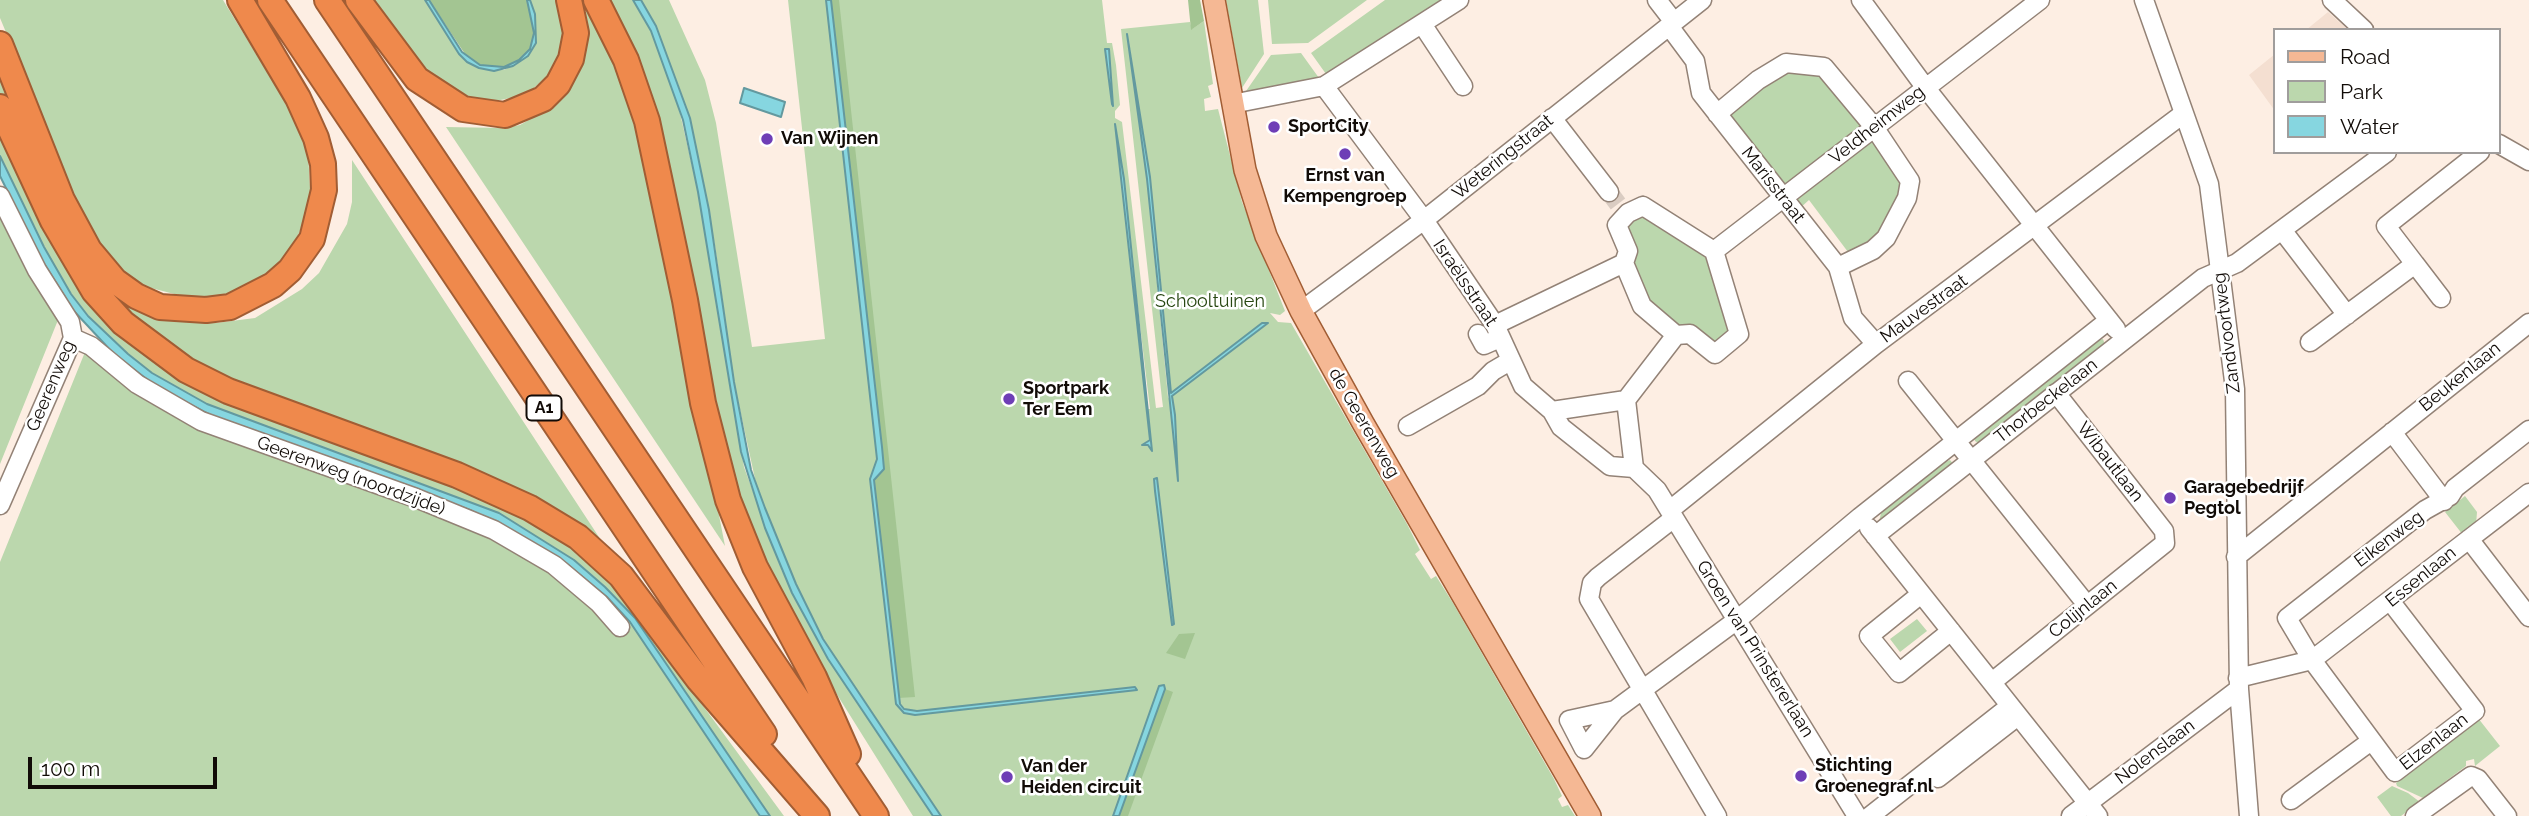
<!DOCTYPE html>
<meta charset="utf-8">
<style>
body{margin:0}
#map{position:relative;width:2529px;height:816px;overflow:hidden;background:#fdeee3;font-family:Raleway,sans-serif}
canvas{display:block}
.legend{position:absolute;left:2273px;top:28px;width:228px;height:126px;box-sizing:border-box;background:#fff;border:2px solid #a09d9c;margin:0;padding:9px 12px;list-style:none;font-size:21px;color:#110b07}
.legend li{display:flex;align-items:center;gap:14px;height:35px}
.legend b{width:35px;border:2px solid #a09d9c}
.scale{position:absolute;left:28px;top:757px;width:189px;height:32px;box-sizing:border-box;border:4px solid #110b07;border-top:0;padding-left:9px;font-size:21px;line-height:24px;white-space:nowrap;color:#110b07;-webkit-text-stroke:5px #fff;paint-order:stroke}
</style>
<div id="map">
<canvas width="2529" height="816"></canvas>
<ul class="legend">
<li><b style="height:9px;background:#f5b894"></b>Road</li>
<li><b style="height:19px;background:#bbd7ad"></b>Park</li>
<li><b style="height:19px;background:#86d6e0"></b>Water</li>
</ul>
<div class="scale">100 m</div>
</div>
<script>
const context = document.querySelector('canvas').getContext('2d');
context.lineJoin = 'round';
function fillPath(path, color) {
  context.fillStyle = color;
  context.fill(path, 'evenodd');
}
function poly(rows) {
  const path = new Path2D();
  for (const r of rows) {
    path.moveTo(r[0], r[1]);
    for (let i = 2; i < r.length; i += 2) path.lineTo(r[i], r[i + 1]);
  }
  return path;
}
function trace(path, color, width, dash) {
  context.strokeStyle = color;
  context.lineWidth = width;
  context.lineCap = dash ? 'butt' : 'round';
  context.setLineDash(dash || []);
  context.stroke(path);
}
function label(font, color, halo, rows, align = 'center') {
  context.font = font + ' Raleway,sans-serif';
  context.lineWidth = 5;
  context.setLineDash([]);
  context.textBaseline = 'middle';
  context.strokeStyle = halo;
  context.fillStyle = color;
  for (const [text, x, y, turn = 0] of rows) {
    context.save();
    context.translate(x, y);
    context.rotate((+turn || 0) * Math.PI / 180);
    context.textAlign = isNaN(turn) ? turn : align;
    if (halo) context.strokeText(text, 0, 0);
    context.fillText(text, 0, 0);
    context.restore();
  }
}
const education = poly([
 [2328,12,2348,30,2306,30],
 [2275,54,2275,111,2249,75]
]);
const green = poly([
 [0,0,223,0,285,101,308,153,311,204,294,245,277,267,259,281,219,298,194,299,147,287,128,276,108,258,93,235,71,187,0,18],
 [372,0,425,0,459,54,504,70,528,56,536,43,530,0,559,0,564,29,562,48,553,71,526,95,490,102,472,98,450,90,416,62],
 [578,0,589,0,620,61,676,294,725,546,446,127,503,128,520,125,553,106],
 [606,0,633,0,651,31,677,100,698,192,744,467,782,571,828,659,933,816,913,816,816,661,762,561,720,441,663,144],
 [641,0,669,0,705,80,716,123,752,347,825,339,788,0,1102,0,1107,43,1112,43,1116,65,1120,105,1115,111,1115,118,1122,122,1156,408,1163,407,1162,399,1121,29,1190,22,1192,29,1204,21,1213,84,1208,86,1211,97,1204,99,1205,111,1218,109,1242,202,1285,311,1280,315,1270,313,1278,322,1291,323,1407,524,1420,550,1415,554,1431,579,1436,576,1453,603,1554,779,1562,796,1558,799,1562,807,1568,805,1575,816,941,816,823,639,796,584,757,488,734,382,715,246,695,141,682,95,656,26],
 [1128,34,1157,244,1171,393,1263,325,1172,395,1174,406,1168,397,1147,179],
 [1116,124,1150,409,1148,409],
 [1226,0,1258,0,1264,54,1242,88],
 [1268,0,1367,0,1308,43,1272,44],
 [1385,0,1442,0,1326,74,1311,53],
 [1301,53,1319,78,1244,94,1271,55],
 [0,58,83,249,182,320,216,323,255,318,302,289,319,273,347,224,352,202,352,160,612,557,216,379,134,323,61,222,0,93],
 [1786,69,1819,72,1864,128,1787,186,1729,113],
 [0,130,110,322,422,471,517,512,561,539,621,594,784,816,770,816,635,618,605,587,574,560,499,513,207,404,152,373,128,354,80,307,56,270,0,156],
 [1870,136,1905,188,1879,239,1851,256,1809,200,1799,209,1792,195],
 [0,211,44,299,58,320,0,464],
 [1637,212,1708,252,1734,330,1717,346,1678,330,1649,307,1631,269,1625,223],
 [2103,339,2105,345,1981,445,1975,441,1974,437,2095,341],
 [85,352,115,377,150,399,434,511,541,561,619,629,630,622,760,816,0,816,0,562],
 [1950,460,1955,466,1882,523,1879,521,1882,510,1935,467],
 [2465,496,2477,512,2476,525,2463,535,2445,512],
 [1917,619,1927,631,1900,652,1890,639],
 [2478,718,2500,746,2475,766,2474,759,2466,761,2466,766,2423,798,2397,786,2396,783],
 [2392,786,2408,793,2420,802,2401,816,2391,816,2377,797]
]);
const forest = poly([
 [429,0,527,0,534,33,530,49,519,60,504,67,486,67,469,60],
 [831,0,839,0,915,697,898,698,874,479,884,469,882,447],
 [1188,0,1200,0,1204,21,1191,30],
 [1195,633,1185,659,1166,653,1179,634],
 [1165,689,1173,692,1128,816,1119,816]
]);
const water = poly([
 [425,0,429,0,462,52,480,65,504,67,519,60,530,49,534,33,527,0,530,0,535,14,536,43,528,56,513,66,494,71,479,68,467,62,459,54,425,0],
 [633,0,641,0,656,26,690,118,709,210,734,382,751,470,765,508,796,584,823,639,941,816,933,816,828,659,792,593,765,528,741,452,698,192,683,120,651,31,633,0],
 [826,0,831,0,882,447,884,469,874,480,900,704,904,709,917,711,1135,687,1137,690,915,715,904,713,896,704,870,479,877,459,826,0],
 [1127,34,1150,177,1171,393,1262,323,1268,323,1172,396,1175,415,1178,481,1147,179,1127,34],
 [1105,49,1109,49,1113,106,1112,104,1105,49],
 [744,88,785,102,781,117,740,103,744,88],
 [1115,124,1124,179,1152,451,1148,445,1142,445,1150,440,1115,124],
 [0,156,44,247,71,294,88,316,128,354,152,373,207,404,499,513,574,560,605,587,635,618,770,816,760,816,630,622,607,597,566,563,534,543,470,510,218,419,157,387,113,353,73,310,40,257,0,176,0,156],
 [1157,478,1174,624,1172,625,1155,491,1154,479,1157,478],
 [1164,685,1165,689,1119,816,1113,816,1159,686,1164,685]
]);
const minorTunnel = poly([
 [1609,192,1618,204]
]);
const minor = poly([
 [1657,0,1674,22],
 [1861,0,1925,87,2116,329],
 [2144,0,2209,184,2235,389,2239,689,2249,816],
 [2332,0,2364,30],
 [1422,24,1463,86],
 [1669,26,1695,61,1701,93,1838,267,1853,318,1876,344],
 [1324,86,1424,220,1495,325,1523,386,1552,411,1561,427,1610,466,1634,468,1657,490,1857,816],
 [1232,104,1324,86,1459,0],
 [1717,114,1758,80,1786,63,1824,67,1874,127,1910,181,1907,198,1886,238,1873,250,1838,267],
 [1552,118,1609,192],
 [2499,144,2529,161],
 [0,196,37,270,70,322,73,338,0,505],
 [1643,206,1714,251,1739,334,1715,354,1690,334,1676,335,1642,306,1624,263,1628,251,1617,225,1628,213,1643,206],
 [2282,230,2347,315],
 [1714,251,2040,0],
 [2415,264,2441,298],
 [1301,311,1424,220,1702,0],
 [1495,325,1624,263],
 [1478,334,1484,345,1500,338],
 [73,338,91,346,137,384,201,421,416,498,494,530,554,565,599,603,620,627],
 [2310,342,2415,264,2386,226,2480,152],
 [1908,381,2087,605],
 [1552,411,1626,400],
 [1408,426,1478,386,1493,371,1510,361],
 [2392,432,2444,501],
 [1634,468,1626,400,1676,335],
 [1670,510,1876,344,2183,114],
 [1674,518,1598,577,1592,583,1589,599,1717,816],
 [1869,528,2098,816],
 [1875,536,2203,278,2237,263,2387,152],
 [2469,539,2529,617],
 [2236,557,2529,323],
 [1921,594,1869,636,1899,673,1951,631],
 [2391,602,2475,711,2395,772,2312,660,2287,618,2425,510,2450,496,2455,488,2529,430],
 [2238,678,2312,660,2529,493],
 [1992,682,2165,543,2164,531,2056,393],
 [1615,710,1569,720,1584,749,1615,710,1737,620,1860,517,2109,320],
 [1938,778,2018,716],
 [2291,800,2371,741],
 [1870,816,2010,706],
 [2071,816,2239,689],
 [2415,816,2471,776,2478,779,2507,816]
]);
const major = poly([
 [1214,0,1245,170,1266,236,1301,311,1363,423,1590,816]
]);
const highway = poly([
 [270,0,764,734],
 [327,0,876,816],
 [358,0,417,79,463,109,505,115,543,99,558,84,571,59,576,33,569,0],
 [596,0,626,60,647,121,685,300,703,403,728,500,755,567,814,677,848,754],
 [0,44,62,200,89,250,115,281,136,296,160,307,206,310,230,307,273,285,290,270,312,239,324,190,323,164,316,138,298,98,240,0],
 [0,107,53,221,94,291,123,323,186,370,228,391,457,475,530,508,578,537,621,576,699,680,817,816]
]);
const markers = [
 [1274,127,7,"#6e3eb6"],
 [767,139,7,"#6e3eb6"],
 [1345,154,7,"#6e3eb6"],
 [1009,399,7,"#6e3eb6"],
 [2170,498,7,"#6e3eb6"],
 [1801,776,7,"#6e3eb6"],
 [1007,777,7,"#6e3eb6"]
];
const shields = [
 [544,408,35]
];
const shieldNames = [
 ["A1",544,408]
];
const streetNames = [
 ["Veldheimweg",1877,125,-38],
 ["Weteringstraat",1503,157,-39],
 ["Marisstraat",1773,185,52],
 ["Israëlsstraat",1465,283,56],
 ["Mauvestraat",1924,309,-36],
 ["Zandvoortweg",2227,333,-97],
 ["Beukenlaan",2460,377,-39],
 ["Geerenweg",51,386,-67],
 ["Thorbeckelaan",2046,401,-38],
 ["de Geerenweg",1364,423,60],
 ["Wibautlaan",2110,462,52],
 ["Geerenweg (noordzijde)",351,476,20],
 ["Eikenweg",2389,539,-37],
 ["Essenlaan",2421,577,-39],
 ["Colijnlaan",2083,609,-39],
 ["Groen van Prinstererlaan",1755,649,58],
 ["Elzenlaan",2434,742,-38],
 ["Nolenslaan",2155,752,-37]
];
const poiNames = [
 ["SportCity",1288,127],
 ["Van Wijnen",781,139],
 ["Ernst van",1345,176,"center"],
 ["Kempengroep",1345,197,"center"],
 ["Sportpark",1023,389],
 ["Ter Eem",1023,410],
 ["Garagebedrijf",2184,488],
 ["Pegtol",2184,509],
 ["Stichting",1815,766],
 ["Groenegraf.nl",1815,787],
 ["Van der",1021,767],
 ["Heiden circuit",1021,788]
];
const parkNames = [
 ["Schooltuinen",1210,302]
];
fillPath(education, '#f4dfd1');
fillPath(green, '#bbd7ad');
fillPath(forest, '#a3c592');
fillPath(water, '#86d6e0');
trace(water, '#63999f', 2);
trace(minorTunnel, '#daccc2', 18, [18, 9]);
trace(minor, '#938276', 21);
trace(major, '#a15d34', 24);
trace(highway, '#a15d34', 28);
trace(minor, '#fff', 18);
trace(major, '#f5b894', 21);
trace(highway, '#ef894c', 24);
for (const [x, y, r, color] of markers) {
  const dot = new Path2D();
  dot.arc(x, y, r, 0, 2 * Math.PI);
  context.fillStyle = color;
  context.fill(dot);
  trace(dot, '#fff', 2.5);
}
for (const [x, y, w] of shields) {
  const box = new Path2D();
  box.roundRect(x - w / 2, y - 12.5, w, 25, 5);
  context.fillStyle = '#fff';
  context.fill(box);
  trace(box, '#110b07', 2);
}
label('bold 16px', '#110b07', null, shieldNames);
label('18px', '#110b07', '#fff', streetNames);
label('bold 18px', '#110b07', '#fff', poiNames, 'left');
label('18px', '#274611', '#fff', parkNames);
</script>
